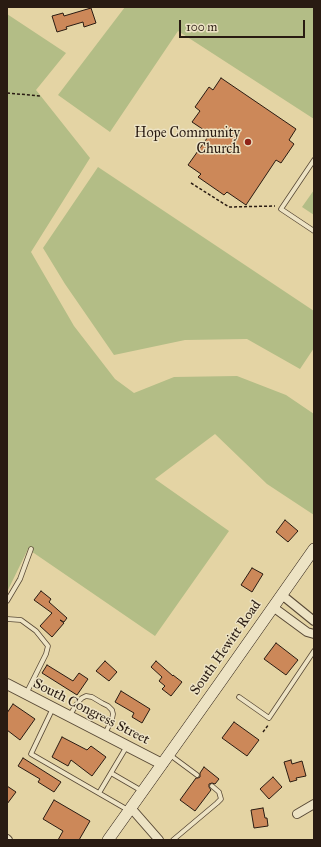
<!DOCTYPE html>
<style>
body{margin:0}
#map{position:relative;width:321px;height:847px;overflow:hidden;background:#e4d4a4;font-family:"IM FELL Great Primer",serif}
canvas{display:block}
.frame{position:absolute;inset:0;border:8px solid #291b12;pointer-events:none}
.scale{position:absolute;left:179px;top:20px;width:126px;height:18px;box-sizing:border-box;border:2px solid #291b12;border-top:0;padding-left:5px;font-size:12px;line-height:14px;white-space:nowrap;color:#291b12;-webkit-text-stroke:3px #ede3c4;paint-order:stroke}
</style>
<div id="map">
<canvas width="321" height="847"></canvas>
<div class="frame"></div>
<div class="scale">100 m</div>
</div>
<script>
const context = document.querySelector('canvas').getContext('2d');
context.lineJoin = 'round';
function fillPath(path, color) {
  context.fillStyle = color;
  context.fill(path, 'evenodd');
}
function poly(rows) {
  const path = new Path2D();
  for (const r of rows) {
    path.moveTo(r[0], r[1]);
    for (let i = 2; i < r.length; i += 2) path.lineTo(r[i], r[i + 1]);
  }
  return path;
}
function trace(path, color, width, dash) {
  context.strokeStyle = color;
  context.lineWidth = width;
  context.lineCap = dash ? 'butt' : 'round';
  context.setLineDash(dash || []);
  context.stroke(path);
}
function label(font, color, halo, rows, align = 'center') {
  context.font = font + ' "IM FELL Great Primer",serif';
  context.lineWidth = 3;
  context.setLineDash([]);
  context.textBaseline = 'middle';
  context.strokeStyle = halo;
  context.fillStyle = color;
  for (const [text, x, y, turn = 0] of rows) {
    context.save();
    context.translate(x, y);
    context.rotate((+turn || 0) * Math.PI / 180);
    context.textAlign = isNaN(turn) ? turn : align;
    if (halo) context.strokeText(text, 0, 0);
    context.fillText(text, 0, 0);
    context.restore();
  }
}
const green = poly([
 [125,7,314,7,314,119,178,31,110,132,58,95],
 [7,14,66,53,36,90,90,158,31,252,74,326,115,379,134,393,174,377,237,376,286,395,314,414,314,515,267,484,215,434,155,479,229,531,155,636,28,549,7,592],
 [98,167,314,311,314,348,300,369,247,339,185,340,114,355,65,284,43,248],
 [314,190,314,215,302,207]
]);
const building = poly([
 [91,8,96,23,84,27,83,22,66,27,67,29,57,32,52,16,63,13,64,16,91,8],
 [221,78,296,129,289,140,294,144,281,163,276,160,246,205,227,192,224,195,198,177,201,174,188,165,210,134,192,122,200,111,195,107,209,87,213,90,221,78],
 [285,520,298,531,288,542,276,532,285,520],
 [252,568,263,574,252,592,241,585,252,568],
 [41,591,51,599,49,602,67,618,64,622,60,620,64,623,52,637,40,626,52,613,34,600,41,591],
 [276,643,298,660,286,675,264,659,276,643],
 [105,661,117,672,109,681,96,671,105,661],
 [156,661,173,676,173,675,182,682,171,696,162,689,165,686,159,681,162,677,151,667,156,661],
 [47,665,73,681,79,673,88,679,77,695,42,673,47,665],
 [121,691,150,709,142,723,132,717,134,713,115,702,121,691],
 [13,704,35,719,20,740,7,730,7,713,13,704],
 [234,722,259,740,247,756,222,738,234,722],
 [62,737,87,750,91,746,106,757,92,776,71,760,68,766,52,757,62,737],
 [23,758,61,782,54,792,38,782,40,779,18,766,23,758],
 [291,760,292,764,302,761,306,776,296,778,297,780,290,782,284,762,291,760],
 [204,767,219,779,215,784,212,783,209,784,209,787,211,790,195,811,180,800,196,778,198,778,200,777,200,773,204,767],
 [273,777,282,787,269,799,260,789,273,777],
 [7,786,16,792,7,804,7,786],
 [54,800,90,821,79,840,58,840,63,831,43,819,54,800],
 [263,808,265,818,267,818,268,826,254,828,251,810,263,808]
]);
const path = poly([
 [7,93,41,96],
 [191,183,229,207,275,206],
 [263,732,269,724]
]);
const service = poly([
 [314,160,281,209,314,231],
 [7,601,20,579,31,549],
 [7,619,21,620,36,631,48,646,46,654,26,694],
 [239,697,269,718,314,651],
 [53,708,31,754,128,810],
 [70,715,78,702,82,698,86,696,92,697,102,703,108,706,112,710,113,714,112,719,105,734],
 [170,755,197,775],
 [111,773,142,791],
 [99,793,127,746],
 [173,840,217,803,221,799,219,792,212,786]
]);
const minor = poly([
 [282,595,314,621],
 [273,607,307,632,314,634],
 [131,808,159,840],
 [297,814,314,804],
 [7,839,8,840]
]);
const tertiary = poly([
 [7,684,162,764]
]);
const secondary = poly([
 [108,840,219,684,314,549]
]);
const markers = [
 [248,142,4,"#8f2418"]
];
const poiNames = [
 ["Hope Community",240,134],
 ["Church",240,150]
];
const streetNames = [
 ["South Hewitt Road",226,648,-55],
 ["South Congress Street",91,712,27]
];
fillPath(green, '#b3bd86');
fillPath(building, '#cc8859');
trace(building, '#291b12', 1);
trace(service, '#584936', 5.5);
trace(minor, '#584936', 10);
trace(tertiary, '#584936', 12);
trace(secondary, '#291b12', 12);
trace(path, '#291b12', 1.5, [3, 2]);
trace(service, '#ede3c4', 4);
trace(minor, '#ede3c4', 8);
trace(tertiary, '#ede3c4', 10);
trace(secondary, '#ede3c4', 11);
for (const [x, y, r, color] of markers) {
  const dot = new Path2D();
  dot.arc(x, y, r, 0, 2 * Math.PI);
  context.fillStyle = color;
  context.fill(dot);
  trace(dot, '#ede3c4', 1.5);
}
label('14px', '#291b12', '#ede3c4', poiNames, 'right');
label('14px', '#291b12', '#ede3c4', streetNames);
</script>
